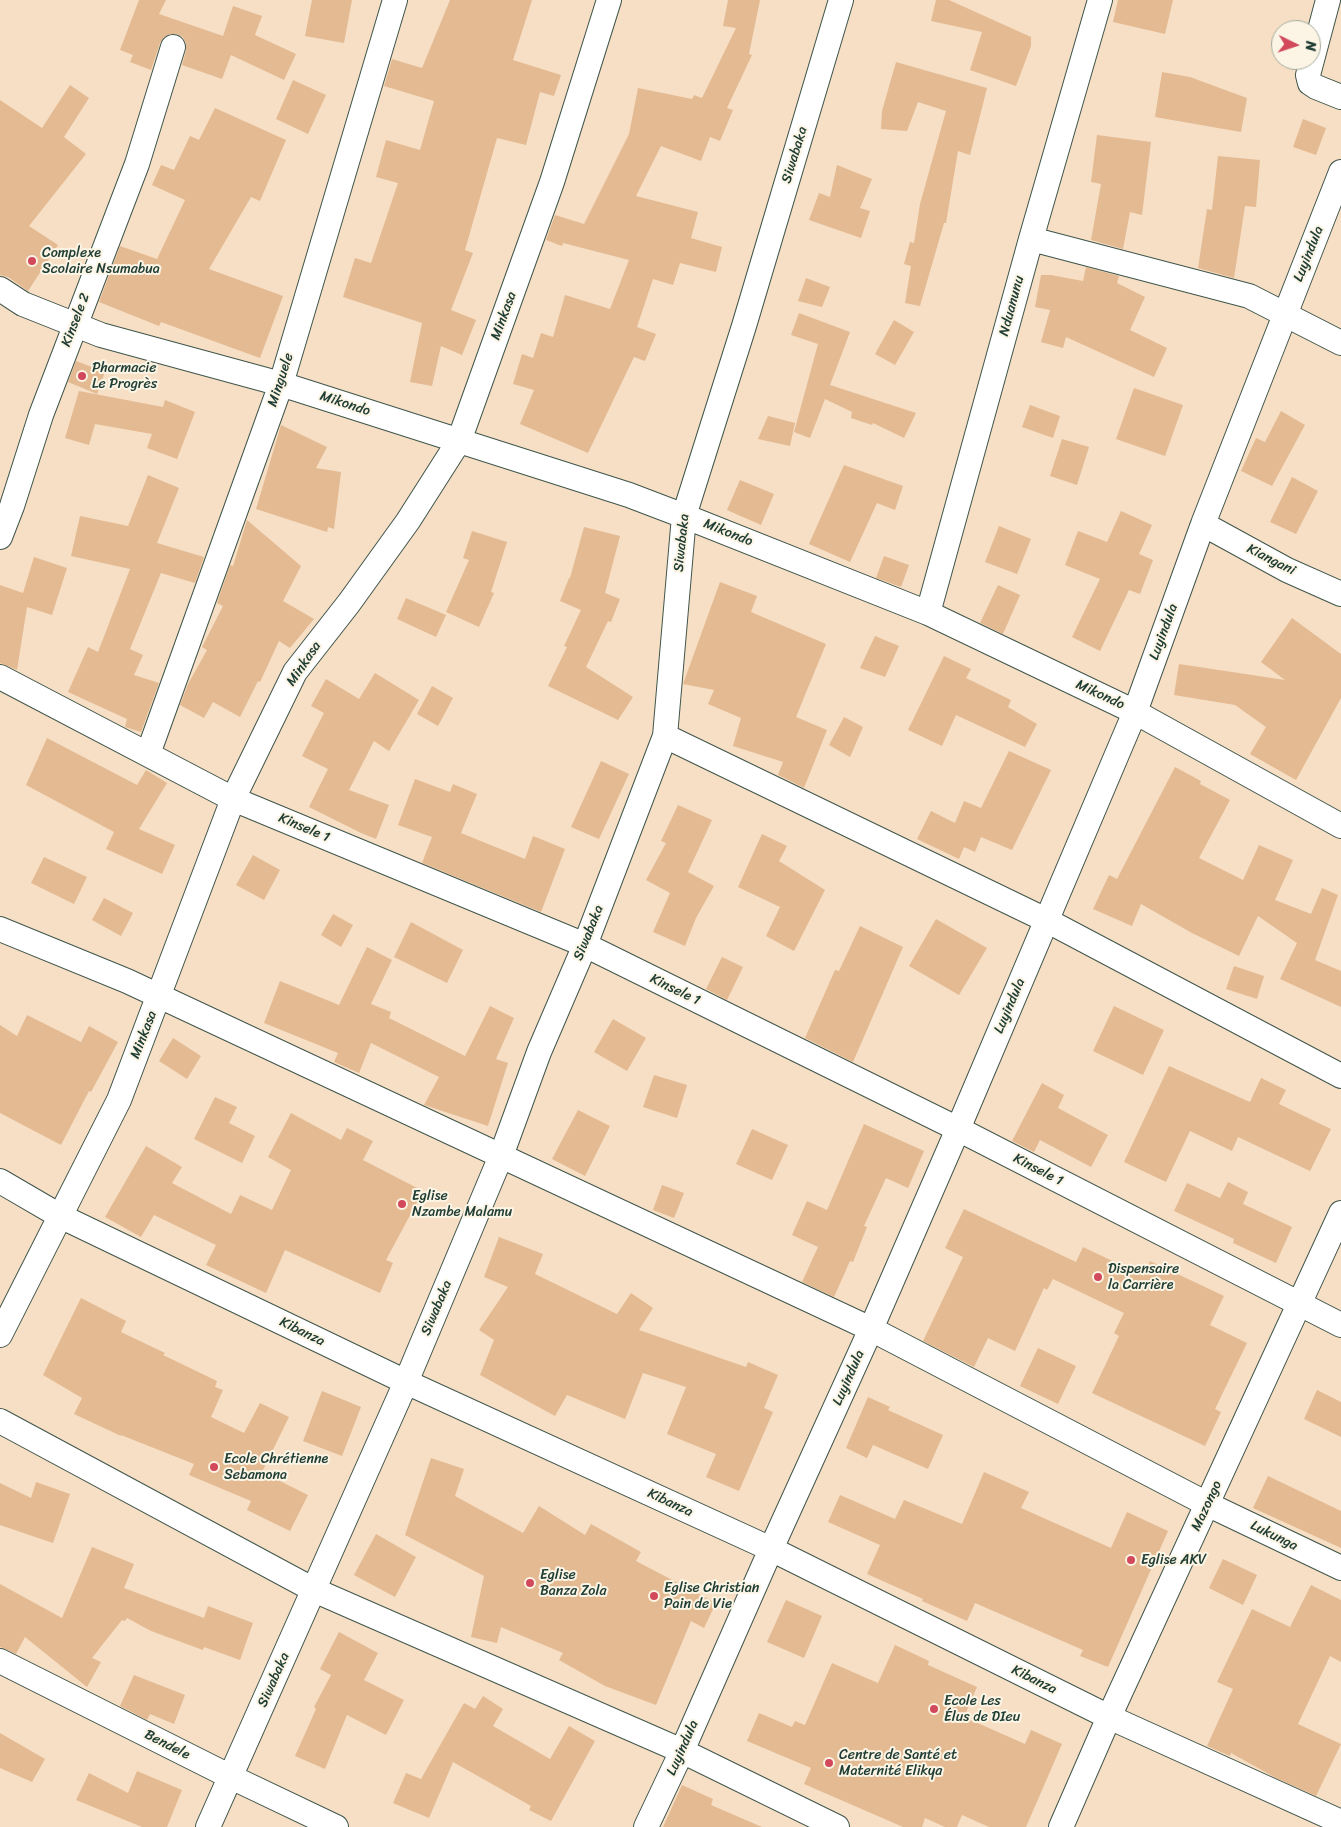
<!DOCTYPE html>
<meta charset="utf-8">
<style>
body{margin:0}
#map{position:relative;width:1341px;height:1827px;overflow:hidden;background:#f6dfc4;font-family:Sriracha,sans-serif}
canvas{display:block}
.north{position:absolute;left:1271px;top:20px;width:50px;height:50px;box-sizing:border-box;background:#fcf5e5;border:1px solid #a4ab9e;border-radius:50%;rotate:94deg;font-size:14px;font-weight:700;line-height:20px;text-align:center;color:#1f3d34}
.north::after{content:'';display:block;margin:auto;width:18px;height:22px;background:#d1495b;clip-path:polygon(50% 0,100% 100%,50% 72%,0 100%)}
</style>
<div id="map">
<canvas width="1341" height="1827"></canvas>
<div class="north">N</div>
</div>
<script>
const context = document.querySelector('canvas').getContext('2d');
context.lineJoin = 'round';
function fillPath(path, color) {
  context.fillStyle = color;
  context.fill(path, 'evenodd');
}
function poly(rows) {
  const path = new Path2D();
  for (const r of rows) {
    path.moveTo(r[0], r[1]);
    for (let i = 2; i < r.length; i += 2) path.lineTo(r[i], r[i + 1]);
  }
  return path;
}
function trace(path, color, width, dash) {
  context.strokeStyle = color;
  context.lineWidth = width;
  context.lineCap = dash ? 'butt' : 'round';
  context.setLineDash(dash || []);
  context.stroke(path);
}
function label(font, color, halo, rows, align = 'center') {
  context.font = font + ' Sriracha,sans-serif';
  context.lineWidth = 4;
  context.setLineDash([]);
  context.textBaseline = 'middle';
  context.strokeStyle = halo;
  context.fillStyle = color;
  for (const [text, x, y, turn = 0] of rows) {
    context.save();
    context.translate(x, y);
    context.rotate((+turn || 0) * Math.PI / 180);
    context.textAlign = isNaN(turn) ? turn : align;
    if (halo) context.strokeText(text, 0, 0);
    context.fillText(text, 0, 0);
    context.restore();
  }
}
const building = poly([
 [139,0,166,0,159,14,223,36,233,6,262,16,255,35,296,54,284,80,231,55,222,79,182,65,186,51,186,43,183,37,177,34,170,34,164,37,160,43,151,70,130,62,133,55,120,50],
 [312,0,352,0,344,43,305,36],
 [450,0,532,0,513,60,561,75,554,96,540,92,526,145,497,138,465,250,473,253,451,310,476,320,462,355,441,346,432,386,410,382,422,323,343,297,355,258,371,263,398,183,376,177,386,140,420,150,434,101,384,86,392,59,422,68],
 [728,0,760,0,749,54,752,55,727,108,733,110,720,141,710,137,701,161,661,146,636,196,698,212,691,238,722,247,716,272,680,263,673,285,653,279,637,327,656,334,645,361,634,357,588,453,520,424,534,390,513,384,522,354,533,358,541,333,553,337,565,295,610,309,629,260,563,243,562,246,546,240,555,215,584,224,629,134,638,88,692,99,694,95,702,98,736,28,723,26],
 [936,0,949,0,1031,37,1031,46,1016,86,970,70,982,32,931,21],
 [1118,0,1173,0,1165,34,1113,22],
 [896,62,987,88,970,155,958,151,946,223,944,223,920,306,905,303,911,266,904,264,910,242,914,243,920,204,946,111,918,102,907,131,881,129,882,111],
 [1162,72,1190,77,1247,98,1241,132,1155,117],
 [293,80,326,95,308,134,276,119],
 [70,85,89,98,64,137,86,154,29,226,58,245,28,291,8,277,0,275,0,100,42,128],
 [215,108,286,140,260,201,251,197,209,269,283,296,260,358,161,322,159,326,99,302,120,246,157,259,185,200,152,185,161,165,174,170,190,136,199,140],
 [1303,119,1326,128,1316,155,1293,147],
 [1097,135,1151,142,1142,215,1130,212,1123,249,1091,240,1101,184,1091,182],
 [1218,156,1260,160,1256,207,1245,206,1234,278,1198,268,1207,209,1212,210],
 [837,165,872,179,860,208,870,211,861,238,809,220,819,193,830,197],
 [1086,267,1119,276,1117,283,1145,297,1130,330,1167,348,1154,377,1066,337,1063,348,1041,342,1050,310,1035,307,1041,275,1051,275,1083,281],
 [806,278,830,287,822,307,798,301],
 [799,313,850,332,830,385,916,413,904,438,873,423,872,425,851,418,852,412,825,399,810,438,794,432,818,344,791,335],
 [894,320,914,332,895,365,875,354],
 [76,361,105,372,97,394,68,382],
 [1134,388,1183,405,1165,456,1116,439],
 [79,391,163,407,165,400,195,412,177,459,147,448,152,434,95,424,89,445,65,438],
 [1030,405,1060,416,1053,438,1022,427],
 [1281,411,1305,425,1272,486,1241,471,1256,438,1265,442],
 [768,416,795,423,790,446,758,439],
 [281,425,327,447,316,468,341,472,334,529,328,527,327,532,256,509],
 [1062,439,1089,447,1077,485,1050,476],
 [844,465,903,486,895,510,877,503,850,562,809,544],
 [148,475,179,488,157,543,204,557,195,583,161,573,130,649,143,655,134,675,159,683,141,732,125,727,127,719,68,692,88,647,98,652,130,569,71,556,80,516,128,526],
 [1292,477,1318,491,1296,534,1270,522],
 [740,480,774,494,761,525,727,510],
 [1121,511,1152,525,1139,554,1153,560,1140,594,1129,590,1100,651,1072,637,1100,579,1065,565,1078,531,1107,542],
 [247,520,301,566,283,601,314,619,290,648,279,641,260,682,258,681,240,717,213,702,204,718,180,705,188,684,207,650,202,647,223,606,217,603,230,565,233,566],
 [999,526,1031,539,1017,574,985,562],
 [584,527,620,536,605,593,620,599,611,622,608,621,586,667,633,697,618,720,548,686,567,647,564,646,581,610,560,601,569,578,570,578],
 [472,531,507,542,491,592,494,593,479,627,446,612,469,560,463,558],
 [884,556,909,565,901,587,876,578],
 [34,557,67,568,52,615,27,607,17,670,0,663,0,585,23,593],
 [720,582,757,596,751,612,826,644,796,717,827,730,804,788,778,775,783,762,733,746,741,718,708,704,714,690,683,684],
 [998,585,1020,595,1003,634,980,623],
 [406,598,446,615,436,637,397,619],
 [1292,618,1341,654,1341,698,1296,780,1250,754,1266,727,1235,705,1174,695,1179,664,1285,680,1261,662],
 [875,636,899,646,885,677,860,668],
 [944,656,971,669,966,678,1011,700,1008,707,1037,724,1025,747,956,715,942,746,908,730],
 [375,673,419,700,389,751,374,741,349,790,389,805,376,839,361,833,309,807,328,769,302,756,324,713,311,706,326,679,359,699],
 [432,686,453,698,438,726,417,714],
 [844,717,863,727,850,757,829,745],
 [47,738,137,785,146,770,167,783,139,829,175,845,162,874,106,849,114,832,26,785],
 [1009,751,1051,770,1012,850,981,837,975,852,964,847,959,859,917,839,931,811,955,823,964,801,981,808],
 [601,761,629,774,599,839,571,827],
 [1175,767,1201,781,1200,784,1230,800,1199,858,1243,880,1259,845,1293,860,1275,900,1311,914,1322,888,1338,895,1315,960,1341,971,1341,1007,1280,979,1297,943,1258,916,1239,956,1192,933,1141,904,1132,926,1093,909,1109,875,1117,879],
 [415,779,450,792,453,784,477,794,461,833,525,859,533,836,565,849,541,912,422,863,432,837,398,825],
 [678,805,712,820,688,872,714,886,696,918,685,946,653,932,670,893,646,880,666,843,661,841],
 [762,834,787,846,779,861,825,890,794,951,766,936,780,907,738,887],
 [253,855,280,870,264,900,236,885],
 [44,857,87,877,74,904,31,883],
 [104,898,133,913,121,936,92,920],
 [333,914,353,925,341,947,321,935],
 [936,919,987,948,959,995,909,966],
 [411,922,463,950,447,983,394,957],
 [860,926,903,947,853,1062,805,1038,835,970,839,971],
 [367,947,392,960,371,1004,391,1012,389,1018,465,1056,490,1006,514,1018,496,1059,508,1063,488,1126,424,1105,439,1077,371,1043,359,1073,334,1062,338,1053,264,1023,280,981,339,1005],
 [722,957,743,967,727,1000,706,989],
 [1234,966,1264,976,1257,999,1226,989],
 [1114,1006,1164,1030,1143,1075,1093,1051],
 [27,1015,81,1042,89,1026,118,1042,91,1092,89,1091,61,1145,0,1113,0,1025,17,1036],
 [613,1019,646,1038,627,1071,594,1052],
 [173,1038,201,1056,187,1079,159,1061],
 [1169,1066,1250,1102,1261,1078,1286,1090,1279,1104,1331,1129,1310,1171,1238,1137,1232,1151,1190,1131,1166,1182,1124,1162],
 [654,1075,687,1085,677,1118,643,1107],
 [1042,1083,1064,1095,1058,1108,1108,1135,1091,1167,1040,1140,1034,1152,1012,1141],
 [215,1097,237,1107,229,1123,255,1136,242,1163,194,1139],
 [578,1110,610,1126,585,1176,552,1159],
 [291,1113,341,1140,347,1128,373,1141,363,1160,423,1191,386,1260,393,1263,380,1293,285,1250,266,1293,206,1265,216,1245,154,1215,141,1237,105,1217,146,1146,182,1167,172,1183,231,1214,240,1195,272,1210,291,1170,268,1157],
 [864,1124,924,1151,908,1188,886,1178,864,1226,867,1227,853,1262,850,1261,834,1297,802,1282,818,1247,792,1235,807,1201,827,1210],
 [752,1129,788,1145,772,1180,736,1164],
 [1228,1182,1248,1192,1243,1204,1292,1227,1276,1263,1233,1243,1234,1239,1174,1211,1187,1183,1220,1198],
 [662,1185,684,1193,674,1218,653,1210],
 [964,1209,1076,1262,1083,1247,1144,1276,1150,1261,1224,1296,1210,1325,1247,1343,1215,1409,1221,1412,1205,1446,1092,1393,1119,1336,1114,1333,1124,1313,1053,1279,1047,1290,1044,1288,1015,1351,988,1338,974,1367,923,1341,963,1257,945,1248],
 [499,1237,543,1254,535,1274,617,1314,631,1293,653,1308,639,1330,746,1367,748,1362,778,1375,764,1408,773,1412,739,1491,706,1477,716,1454,667,1434,686,1387,643,1373,625,1419,567,1395,555,1416,480,1375,494,1340,479,1330,508,1287,484,1277],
 [81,1298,126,1321,121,1332,165,1353,163,1355,217,1381,215,1387,223,1390,211,1417,244,1433,260,1403,289,1417,262,1472,308,1495,290,1531,247,1510,251,1501,189,1475,194,1464,121,1435,121,1436,74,1414,82,1398,43,1375],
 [1038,1348,1076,1366,1058,1404,1020,1386],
 [1317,1390,1341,1402,1341,1437,1304,1419],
 [322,1391,361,1407,342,1456,303,1441],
 [868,1397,890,1407,888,1410,943,1435,928,1469,873,1445,867,1458,846,1448],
 [431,1458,464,1469,455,1496,523,1533,539,1506,585,1535,591,1524,641,1552,636,1561,716,1603,704,1628,691,1621,656,1705,605,1686,559,1660,563,1653,501,1627,497,1643,471,1637,484,1576,405,1535],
 [984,1472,1029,1492,1021,1508,1111,1548,1127,1512,1168,1531,1108,1667,1080,1656,1083,1650,975,1603,967,1621,922,1601,923,1599,867,1574,880,1545,828,1522,840,1495,895,1519,904,1500,962,1524],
 [1268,1476,1341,1511,1341,1548,1253,1508],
 [36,1482,70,1494,53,1543,0,1525,0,1483,31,1498],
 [376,1534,416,1557,395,1597,354,1575],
 [92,1547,134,1564,124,1588,204,1618,208,1606,253,1623,240,1660,204,1647,203,1650,151,1631,127,1618,125,1621,122,1620,92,1658,101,1662,87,1687,25,1637,16,1654,0,1647,0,1584,62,1618],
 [1223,1559,1257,1575,1243,1605,1209,1588],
 [1311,1585,1341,1600,1341,1662,1330,1656,1298,1724,1341,1744,1316,1796,1276,1778,1231,1753,1230,1756,1207,1746,1233,1689,1217,1682,1252,1609,1290,1627],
 [786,1600,822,1616,804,1658,767,1642],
 [339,1632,378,1653,364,1680,404,1700,386,1735,347,1715,325,1769,295,1756,316,1709,314,1707,331,1675,320,1669],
 [895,1645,929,1661,928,1665,977,1687,964,1717,1025,1744,1031,1730,1062,1744,1026,1827,989,1827,962,1815,957,1827,945,1827,925,1818,922,1827,903,1827,804,1784,811,1768,747,1741,759,1713,792,1727,795,1721,805,1725,832,1663,878,1683],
 [134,1675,185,1695,174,1724,150,1714,147,1720,120,1706],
 [483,1696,503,1709,493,1726,550,1759,569,1726,595,1741,551,1821,529,1810,531,1806,453,1762,429,1818,393,1803,406,1773,421,1779,464,1703,475,1709],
 [0,1733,45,1759,32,1782,0,1768],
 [137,1771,182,1790,167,1827,142,1827,76,1800,89,1773,128,1793],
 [682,1785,713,1799,711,1805,762,1827,663,1827]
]);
const minor = poly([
 [1328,0,1308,75,1310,83,1316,87,1341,97],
 [1031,239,1249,296,1341,343],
 [0,289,23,304,101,335,281,384,629,495,684,516,928,613,1135,712,1341,826],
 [1203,524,1287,570,1341,594],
 [0,537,12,506,41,415,137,164,173,47],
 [928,613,1031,239,1100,0],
 [0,677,233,799,585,945,958,1129,1341,1325],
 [665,736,1046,920,1341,1076],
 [148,754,281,384,395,0],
 [0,929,127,981,871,1329,1207,1504,1341,1568],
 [0,1181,60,1216,406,1382,771,1549,1109,1717,1341,1822],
 [0,1335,119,1100,233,799,295,672,349,603,408,521,459,441,552,182,609,0],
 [0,1421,314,1590,682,1751,837,1827],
 [0,1661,231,1777,336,1827],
 [208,1827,406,1382,501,1156,539,1052,585,945,665,736,684,516,744,326,841,0],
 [646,1827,682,1751,771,1549,871,1329,958,1129,1135,712,1203,524,1341,172],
 [1061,1827,1109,1717,1341,1213]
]);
const markers = [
 [32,261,5,"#d1495b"],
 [82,376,5,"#d1495b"],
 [402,1204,5,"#d1495b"],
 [1098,1277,5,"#d1495b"],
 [214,1467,5,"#d1495b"],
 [1131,1560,5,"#d1495b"],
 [530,1583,5,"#d1495b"],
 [654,1596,5,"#d1495b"],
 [934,1709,5,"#d1495b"],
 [829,1763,5,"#d1495b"]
];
const streetNames = [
 ["Siwabaka",795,155,-73],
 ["Luyindula",1309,254,-68],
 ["Nduanunu",1012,306,-75],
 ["Minkasa",504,316,-70],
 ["Kinsele 2",76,320,-69],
 ["Minguele",281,380,-72],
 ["Mikondo",345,404,18],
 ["Mikondo",728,533,22],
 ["Siwabaka",682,543,-84],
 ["Kiangani",1271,560,27],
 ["Luyindula",1164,632,-70],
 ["Minkasa",304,664,-56],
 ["Mikondo",1100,695,25],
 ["Kinsele 1",304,828,23],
 ["Siwabaka",589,933,-68],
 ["Kinsele 1",675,990,26],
 ["Luyindula",1010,1006,-67],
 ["Minkasa",144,1035,-69],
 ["Kinsele 1",1038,1170,27],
 ["Siwabaka",437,1308,-67],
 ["Kibanza",302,1332,26],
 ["Luyindula",849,1378,-66],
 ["Kibanza",670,1503,25],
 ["Mazongo",1207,1506,-65],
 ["Lukunga",1274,1536,26],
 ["Siwabaka",274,1680,-66],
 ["Kibanza",1034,1680,26],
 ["Bendele",167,1745,27],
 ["Luyindula",683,1748,-66]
];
const poiNames = [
 ["Complexe",42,253],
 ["Scolaire Nsumabua",42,269],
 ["Pharmacie",92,368],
 ["Le Progrès",92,384],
 ["Eglise",412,1196],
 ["Nzambe Malamu",412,1212],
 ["Dispensaire",1108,1269],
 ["la Carrière",1108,1285],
 ["Ecole Chrétienne",224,1459],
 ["Sebamona",224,1475],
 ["Eglise AKV",1141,1560],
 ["Eglise",540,1575],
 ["Banza Zola",540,1591],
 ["Eglise Christian",664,1588],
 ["Pain de Vie",664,1604],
 ["Ecole Les",944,1701],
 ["Élus de DIeu",944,1717],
 ["Centre de Santé et",839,1755],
 ["Maternité Elikya",839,1771]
];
fillPath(building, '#e4ba93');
trace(minor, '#3f554a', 26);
trace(minor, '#fff', 24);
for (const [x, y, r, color] of markers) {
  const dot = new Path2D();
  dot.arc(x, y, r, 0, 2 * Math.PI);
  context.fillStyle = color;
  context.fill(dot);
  trace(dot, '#fcf5e5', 2);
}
label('14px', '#1f3d34', '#fcf5e5', streetNames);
label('14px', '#1f3d34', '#fcf5e5', poiNames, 'left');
</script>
